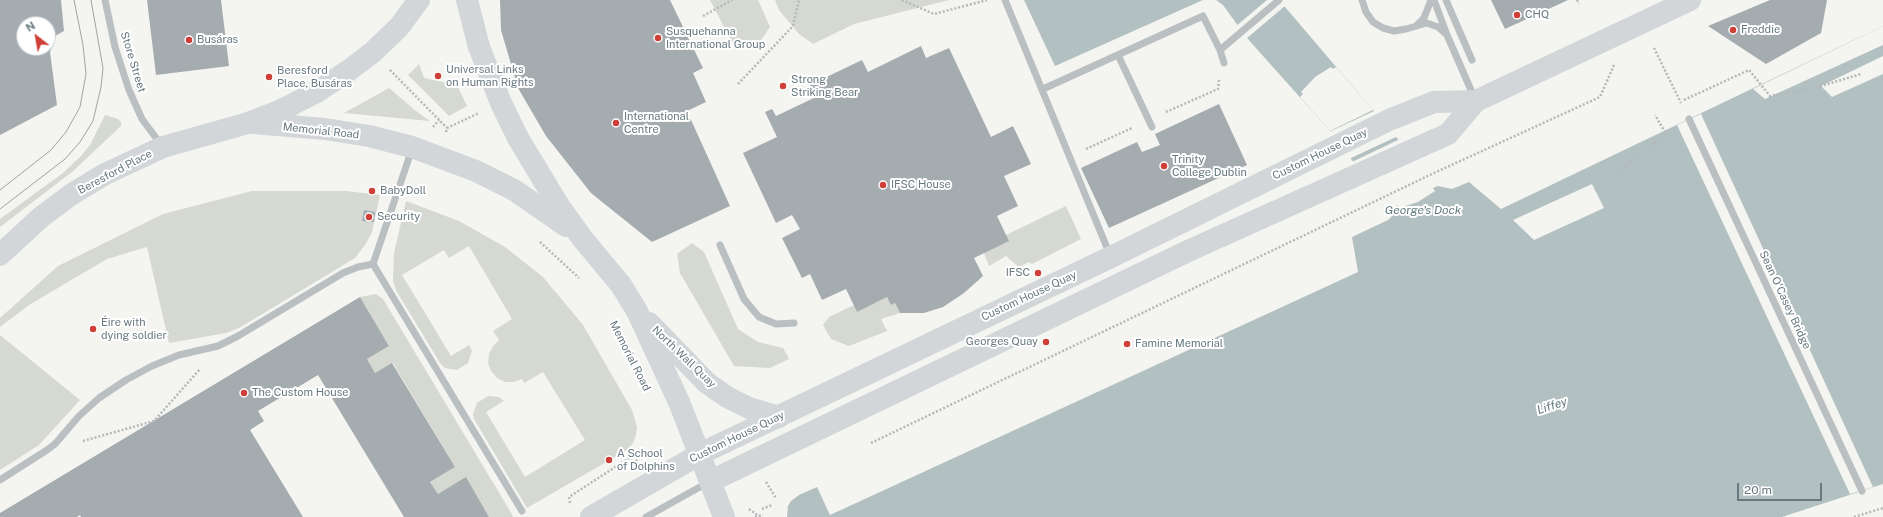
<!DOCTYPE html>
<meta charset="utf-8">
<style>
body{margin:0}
#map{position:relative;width:1883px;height:517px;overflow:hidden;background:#f4f4f1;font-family:"Public Sans",sans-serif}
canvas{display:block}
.north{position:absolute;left:16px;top:16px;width:40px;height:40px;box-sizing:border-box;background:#fff;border:1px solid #c2c9cc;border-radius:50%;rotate:329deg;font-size:11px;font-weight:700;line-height:16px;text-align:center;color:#67787f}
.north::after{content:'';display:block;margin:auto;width:14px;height:18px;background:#ce3f38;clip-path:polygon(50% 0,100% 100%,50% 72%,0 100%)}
.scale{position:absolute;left:1737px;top:483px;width:85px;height:18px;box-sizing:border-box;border:2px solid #67787f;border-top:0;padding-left:5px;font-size:12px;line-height:14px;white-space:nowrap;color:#67787f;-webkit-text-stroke:3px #fff;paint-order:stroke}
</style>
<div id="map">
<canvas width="1883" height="517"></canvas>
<div class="north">N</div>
<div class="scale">20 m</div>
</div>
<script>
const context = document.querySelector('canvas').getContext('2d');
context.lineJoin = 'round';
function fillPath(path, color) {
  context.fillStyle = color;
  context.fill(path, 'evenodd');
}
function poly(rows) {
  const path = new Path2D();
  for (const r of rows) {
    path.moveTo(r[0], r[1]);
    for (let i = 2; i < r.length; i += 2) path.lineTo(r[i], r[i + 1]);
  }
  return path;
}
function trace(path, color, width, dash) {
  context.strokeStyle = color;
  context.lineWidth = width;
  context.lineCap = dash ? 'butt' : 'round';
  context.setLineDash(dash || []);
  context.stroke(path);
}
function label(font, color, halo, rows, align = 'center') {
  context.font = font + ' "Public Sans",sans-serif';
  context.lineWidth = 4;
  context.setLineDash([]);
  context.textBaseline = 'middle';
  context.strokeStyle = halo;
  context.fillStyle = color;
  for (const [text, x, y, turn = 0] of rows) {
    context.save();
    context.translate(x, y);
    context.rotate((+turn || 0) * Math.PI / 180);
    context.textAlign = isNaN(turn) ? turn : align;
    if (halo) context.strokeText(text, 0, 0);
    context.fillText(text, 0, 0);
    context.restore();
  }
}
const green = poly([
 [710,0,758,0,770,27,759,43,749,48,733,44],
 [775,0,949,0,854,24,813,44,799,34,779,10],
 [419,64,424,78,457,85,467,106,449,116,408,75],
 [389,88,416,111,430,121,344,113],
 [105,115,118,119,121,122,121,126,72,172,0,227,0,219,63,173,81,156,90,145],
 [252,191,346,191,380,195,372,232,365,245,355,258,239,328,226,333,169,343,147,247,107,259,29,305,0,327,0,318,58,266,163,214],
 [406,201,459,221,505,247,543,277,583,325,632,410,637,427,636,435,633,443,627,450,527,508,474,419,473,414,477,403,488,396,499,397,504,401,486,412,525,477,585,440,543,372,524,383,522,379,514,382,505,382,497,378,491,371,488,363,489,354,493,346,499,340,493,331,512,319,469,246,449,258,444,250,402,275,451,356,469,345,472,351,468,363,457,370,445,368,440,363,397,292,393,281,394,253],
 [1066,206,1081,239,1032,264,1029,262,1019,267,1006,256,989,266,984,253,1006,235],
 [692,243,704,252,738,329,758,342,783,348,789,359,770,368,734,366,680,273,677,254],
 [376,294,383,299,513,516,512,517,489,517,466,478,438,494,430,482,455,467,393,363,375,373,367,359,389,346,360,297],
 [887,297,891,305,895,303,900,313,881,319,887,331,849,346,831,339,823,325,829,317,854,305,857,312],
 [0,335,80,400,39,445,0,470]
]);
const water = poly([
 [1024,0,1203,0,1055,66],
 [1216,0,1279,0,1438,186,1452,189,1469,182,1501,209,1883,26,1883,484,1782,517,759,517,788,506,791,501,799,495,817,487,830,515,1358,272,1352,237,1388,220,1394,214,1395,207,1374,189,1330,131,1247,38,1223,5]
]);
const pier = poly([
 [1267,0,1281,0,1286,5,1246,39,1235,27],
 [1883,26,1883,45,1765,99,1753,89],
 [1883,56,1883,74,1832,97,1821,86],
 [1331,67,1333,69,1336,67,1373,110,1330,131,1300,97,1303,94,1301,92,1315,77],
 [1376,110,1398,136,1349,159,1329,132],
 [1701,114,1873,487,1850,494,1677,125],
 [1400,139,1438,186,1433,188,1435,191,1418,202,1399,208,1398,205,1395,207,1374,189,1372,190,1352,162],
 [1592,184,1604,208,1534,240,1513,220],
 [788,506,787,517,758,517,771,512]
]);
const building = poly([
 [0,0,61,0,64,31,55,36,50,52,57,105,0,135],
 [24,24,48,24,48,48,24,48],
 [147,0,221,0,229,66,156,75],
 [500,0,670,0,703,68,693,73,706,102,687,111,730,206,652,242,591,193,546,136,518,88,501,30],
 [1491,0,1568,0,1505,29],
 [1770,0,1827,0,1821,33,1766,64,1708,26],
 [921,46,926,58,949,48,991,137,1013,126,1031,164,1004,176,1018,206,997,216,1009,241,974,258,983,276,964,293,943,307,924,313,900,313,895,303,891,305,887,297,857,312,846,289,822,300,810,274,802,278,782,238,800,229,792,215,776,223,743,153,777,137,765,112,772,109,776,116,816,97,810,85,862,60,868,72],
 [1219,104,1247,165,1109,228,1081,168,1137,142,1142,152,1160,145,1155,134],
 [364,210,375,212,374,222,362,221],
 [360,297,389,346,367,359,375,373,392,363,455,467,430,482,438,494,466,477,489,517,404,517,318,375,258,411,264,421,250,430,303,517,81,517,80,515,77,517,0,517,0,513]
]);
const path = poly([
 [902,0,934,14,987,0],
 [1577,0,1579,4],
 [703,16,732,0],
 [1654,48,1681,103],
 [390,70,447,128],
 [738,84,793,26,799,0],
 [1684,100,1749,70,1770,96,1821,86,1861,74],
 [1166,112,1218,89,1219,80],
 [433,127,439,120],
 [446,132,447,128,479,113],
 [1086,149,1132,128],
 [1595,190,1666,134,1655,115],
 [540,242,579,278],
 [83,441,154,421,200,369],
 [871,443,1434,173,1600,97,1614,65],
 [766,482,776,498],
 [570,503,569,497,626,460,633,455,637,462],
 [749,509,760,517],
 [762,509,772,505],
 [755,517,763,515],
 [1854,517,1883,508]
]);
const minor = poly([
 [105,0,115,47,129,90,142,119,162,146],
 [1005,0,1110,255],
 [1362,0,1366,12,1373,22,1383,28,1394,31,1406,29,1427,23,1438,27,1447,35],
 [1434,0,1447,35,1474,97],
 [1446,0,1472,60],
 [1417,25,1424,18,1431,0],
 [1118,55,1152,127],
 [1224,63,1220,50,1279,0],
 [1043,89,1203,16,1220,50],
 [1689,119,1862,491],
 [412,149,373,264,522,511],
 [720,245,744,299,759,317,776,324,794,323],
 [0,480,47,450,55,444,79,416,99,398,126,380,152,366,179,355,218,346,238,336,343,273,358,267,373,264],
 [646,517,707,483]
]);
const major = poly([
 [467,0,479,47,501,103,518,138,559,206,582,238,621,285,637,311,679,402,724,517],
 [253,123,325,129,369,136,412,147,476,171,514,190,566,226],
 [0,255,41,217,72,194,105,174,163,147,248,123,279,111,315,93,348,71,373,52,399,27,419,0],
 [649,323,707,383,727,397,749,408,779,417],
 [711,481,1188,251,1448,134,1476,101,1690,0],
 [591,517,700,454,1111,257,1389,120,1434,102,1476,101]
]);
const tram = poly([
 [0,190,51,150,66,132,80,107,86,74,83,45,74,0],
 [0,209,65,159,80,142,93,121,101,87,103,68,91,0]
]);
const markers = [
 [1517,15,4,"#ce3f38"],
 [1733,30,4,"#ce3f38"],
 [658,38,4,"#ce3f38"],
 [189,40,4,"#ce3f38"],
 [438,76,4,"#ce3f38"],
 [269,77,4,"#ce3f38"],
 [783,86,4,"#ce3f38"],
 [616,123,4,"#ce3f38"],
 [1164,166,4,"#ce3f38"],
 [883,185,4,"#ce3f38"],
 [372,191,4,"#ce3f38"],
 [369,217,4,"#ce3f38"],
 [1038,273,4,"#ce3f38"],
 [93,329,4,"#ce3f38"],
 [1046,342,4,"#ce3f38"],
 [1127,344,4,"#ce3f38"],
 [244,393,4,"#ce3f38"],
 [609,460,4,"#ce3f38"]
];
const poiNames = [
 ["CHQ",1525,15],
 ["Freddie",1741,30],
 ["Susquehanna",666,32],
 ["International Group",666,45],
 ["Busáras",197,40],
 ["Universal Links",446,70],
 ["on Human Rights",446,83],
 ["Beresford",277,71],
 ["Place, Busáras",277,84],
 ["Strong",791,80],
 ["Striking Bear",791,93],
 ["International",624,117],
 ["Centre",624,130],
 ["Trinity",1172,160],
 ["College Dublin",1172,173],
 ["IFSC House",891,185],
 ["BabyDoll",380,191],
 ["Security",377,217],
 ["IFSC",1030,273,"right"],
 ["Éire with",101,323],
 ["dying soldier",101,336],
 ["Georges Quay",1038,342,"right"],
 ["Famine Memorial",1135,344],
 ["The Custom House",252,393],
 ["A School",617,454],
 ["of Dolphins",617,467]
];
const streetNames = [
 ["Store Street",133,62,73],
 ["Memorial Road",321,131,6],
 ["Custom House Quay",1320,154,-26],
 ["Beresford Place",115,172,-28],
 ["Custom House Quay",1029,296,-25],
 ["Sean O'Casey Bridge",1785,300,65],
 ["Memorial Road",630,356,63],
 ["North Wall Quay",684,357,44],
 ["Custom House Quay",737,437,-26]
];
const waterNames = [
 ["George's Dock",1423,210],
 ["Liffey",1552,406,-18]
];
fillPath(green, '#d5d9d1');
fillPath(water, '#b2c0c1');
fillPath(pier, '#f4f4f1');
fillPath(building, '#a4acb0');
trace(path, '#b4b8ba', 2.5, [2, 2]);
trace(minor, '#babfc1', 7);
trace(major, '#d2d6d9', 22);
trace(tram, '#9ca4a7', 1);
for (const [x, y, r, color] of markers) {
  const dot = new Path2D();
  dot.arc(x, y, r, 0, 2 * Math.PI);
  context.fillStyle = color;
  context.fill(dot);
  trace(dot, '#fff', 1.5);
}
label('11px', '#67787f', '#fff', poiNames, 'left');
label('11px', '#67787f', '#fff', streetNames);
label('italic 12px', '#637a7b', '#fff', waterNames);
</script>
